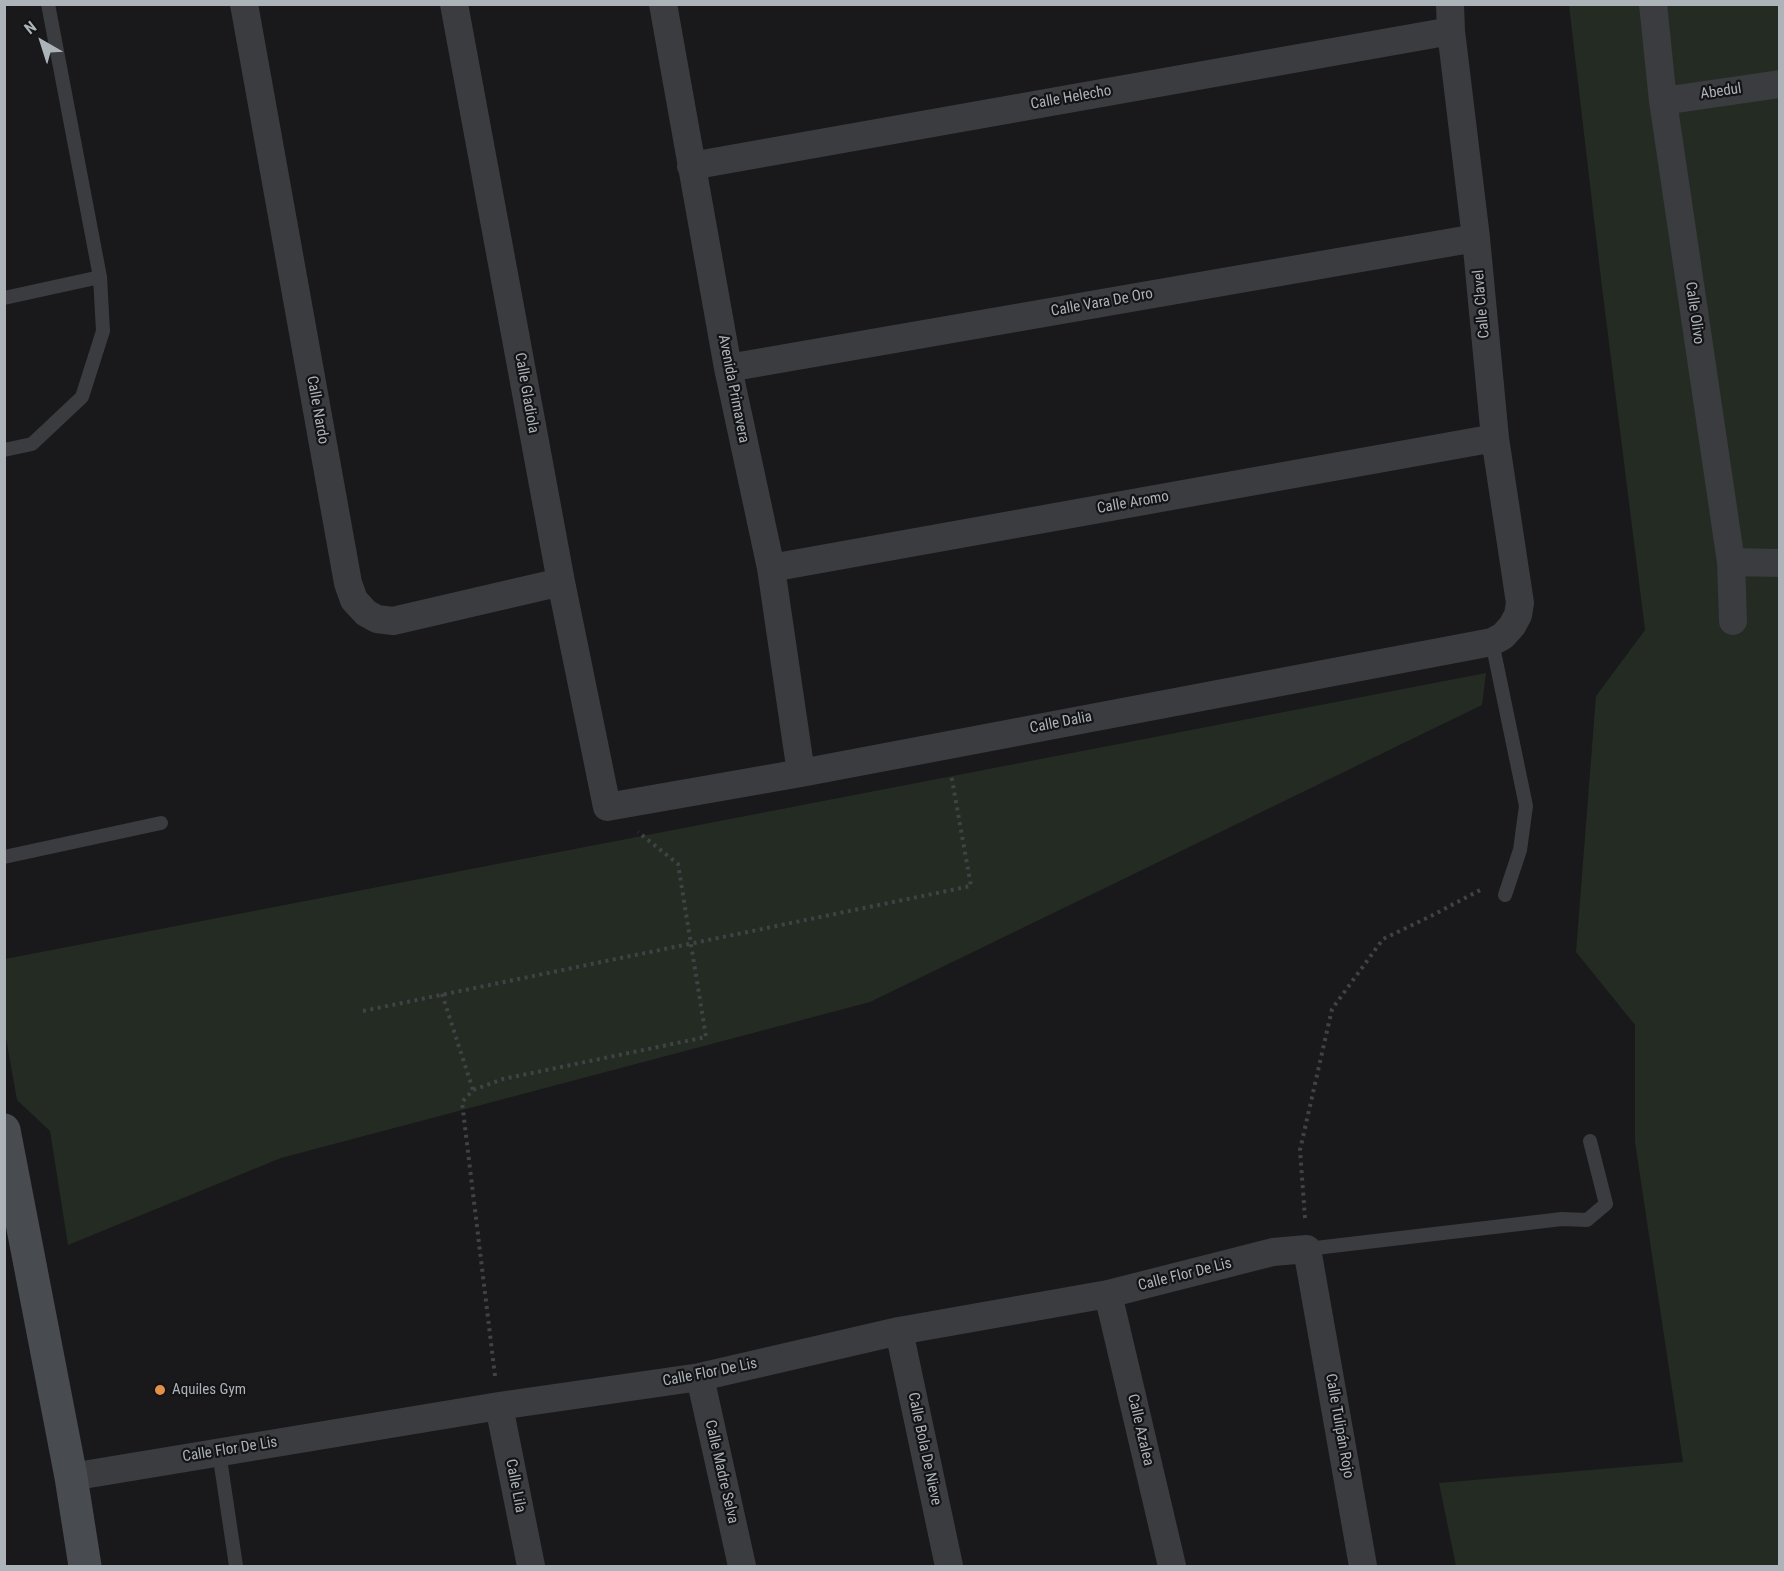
<!DOCTYPE html>
<meta charset="utf-8">
<style>
body{margin:0}
#map{position:relative;width:1784px;height:1571px;overflow:hidden;background:#19191b;font-family:"Roboto Condensed",sans-serif}
canvas{display:block}
.frame{position:absolute;inset:0;border:6px solid #acb3b9;pointer-events:none}
.north{position:absolute;left:12px;top:12px;width:60px;height:60px;-webkit-text-stroke:4px #141416;paint-order:stroke;rotate:321deg;font-size:16px;font-weight:700;line-height:24px;text-align:center;color:#acb3b9}
.north::after{content:'';display:block;margin:auto;width:21px;height:27px;background:#acb3b9;clip-path:polygon(50% 0,100% 100%,50% 72%,0 100%)}
</style>
<div id="map">
<canvas width="1784" height="1571"></canvas>
<div class="frame"></div>
<div class="north">N</div>
</div>
<script>
const context = document.querySelector('canvas').getContext('2d');
context.lineJoin = 'round';
function fillPath(path, color) {
  context.fillStyle = color;
  context.fill(path, 'evenodd');
}
function poly(rows) {
  const path = new Path2D();
  for (const r of rows) {
    path.moveTo(r[0], r[1]);
    for (let i = 2; i < r.length; i += 2) path.lineTo(r[i], r[i + 1]);
  }
  return path;
}
function trace(path, color, width, dash) {
  context.strokeStyle = color;
  context.lineWidth = width;
  context.lineCap = dash ? 'butt' : 'round';
  context.setLineDash(dash || []);
  context.stroke(path);
}
function label(font, color, halo, rows, align = 'center') {
  context.font = font + ' "Roboto Condensed",sans-serif';
  context.lineWidth = 4.5;
  context.setLineDash([]);
  context.textBaseline = 'middle';
  context.strokeStyle = halo;
  context.fillStyle = color;
  for (const [text, x, y, turn = 0] of rows) {
    context.save();
    context.translate(x, y);
    context.rotate((+turn || 0) * Math.PI / 180);
    context.textAlign = isNaN(turn) ? turn : align;
    if (halo) context.strokeText(text, 0, 0);
    context.fillText(text, 0, 0);
    context.restore();
  }
}
const green = poly([
 [1569,5,1779,5,1779,1566,1456,1566,1439,1483,1683,1462,1635,1142,1635,1025,1576,952,1596,696,1645,630,1601,279],
 [1486,673,1482,705,870,1002,281,1158,68,1245,50,1131,17,1100,5,1032,5,959]
]);
const path = poly([
 [442,994,473,1090],
 [363,1011,971,886,951,774],
 [1305,1218,1300,1150,1332,1009,1383,939,1431,916,1484,888],
 [495,1376,462,1102,473,1090,503,1079,706,1037,678,864,638,832]
]);
const lane = poly([
 [4,298,100,277],
 [4,450,32,444,82,397,103,331,100,277,48,4],
 [1492,642,1526,806,1520,850,1505,895],
 [4,857,161,823],
 [1307,1249,1562,1219,1587,1220,1606,1204,1590,1141],
 [219,1452,236,1566]
]);
const street = poly([
 [244,4,348,583,354,600,366,613,377,619,393,621,561,582],
 [454,4,561,582,607,807,801,773,1492,642,1503,636,1512,626,1518,615,1520,603,1495,438,1476,238,1451,31,1450,4],
 [663,4,728,368,771,568,801,773],
 [1653,4,1663,101,1731,562,1733,621],
 [1663,101,1780,84],
 [691,166,1451,31],
 [728,368,1476,238],
 [1731,562,1780,563],
 [771,568,1495,438],
 [1108,1294,1172,1566],
 [899,1331,949,1566],
 [700,1377,742,1566],
 [499,1406,531,1566],
 [71,1477,499,1406,700,1377,899,1331,1108,1294,1273,1252,1307,1249,1363,1566]
]);
const secondary = poly([
 [4,1130,71,1477,85,1566]
]);
const markers = [
 [160,1390,6,"#e39149"]
];
const streetNames = [
 ["Abedul",1721,92,-8],
 ["Calle Helecho",1071,98,-10],
 ["Calle Vara De Oro",1102,303,-10],
 ["Calle Clavel",1482,304,-95],
 ["Calle Olivo",1694,313,82],
 ["Avenida Primavera",733,389,79],
 ["Calle Gladiola",526,393,80],
 ["Calle Nardo",317,410,80],
 ["Calle Aromo",1133,503,-10],
 ["Calle Dalia",1061,723,-11],
 ["Calle Flor De Lis",1185,1275,-14],
 ["Calle Flor De Lis",710,1373,-11],
 ["Calle Tulipán Rojo",1339,1426,80],
 ["Calle Azalea",1140,1430,77],
 ["Calle Bola De Nieve",924,1449,78],
 ["Calle Flor De Lis",230,1450,-9],
 ["Calle Madre Selva",721,1472,77],
 ["Calle Lila",515,1486,79]
];
const poiNames = [
 ["Aquiles Gym",172,1390]
];
fillPath(green, '#232b23');
trace(path, '#404346', 4, [3, 4.5]);
trace(lane, '#3a3c3f', 14);
trace(street, '#3a3c3f', 28);
trace(secondary, '#484b4f', 33);
for (const [x, y, r, color] of markers) {
  const dot = new Path2D();
  dot.arc(x, y, r, 0, 2 * Math.PI);
  context.fillStyle = color;
  context.fill(dot);
  trace(dot, '#141416', 2);
}
label('15px', '#acb3b9', '#141416', streetNames);
label('15px', '#acb3b9', '#141416', poiNames, 'left');
</script>
